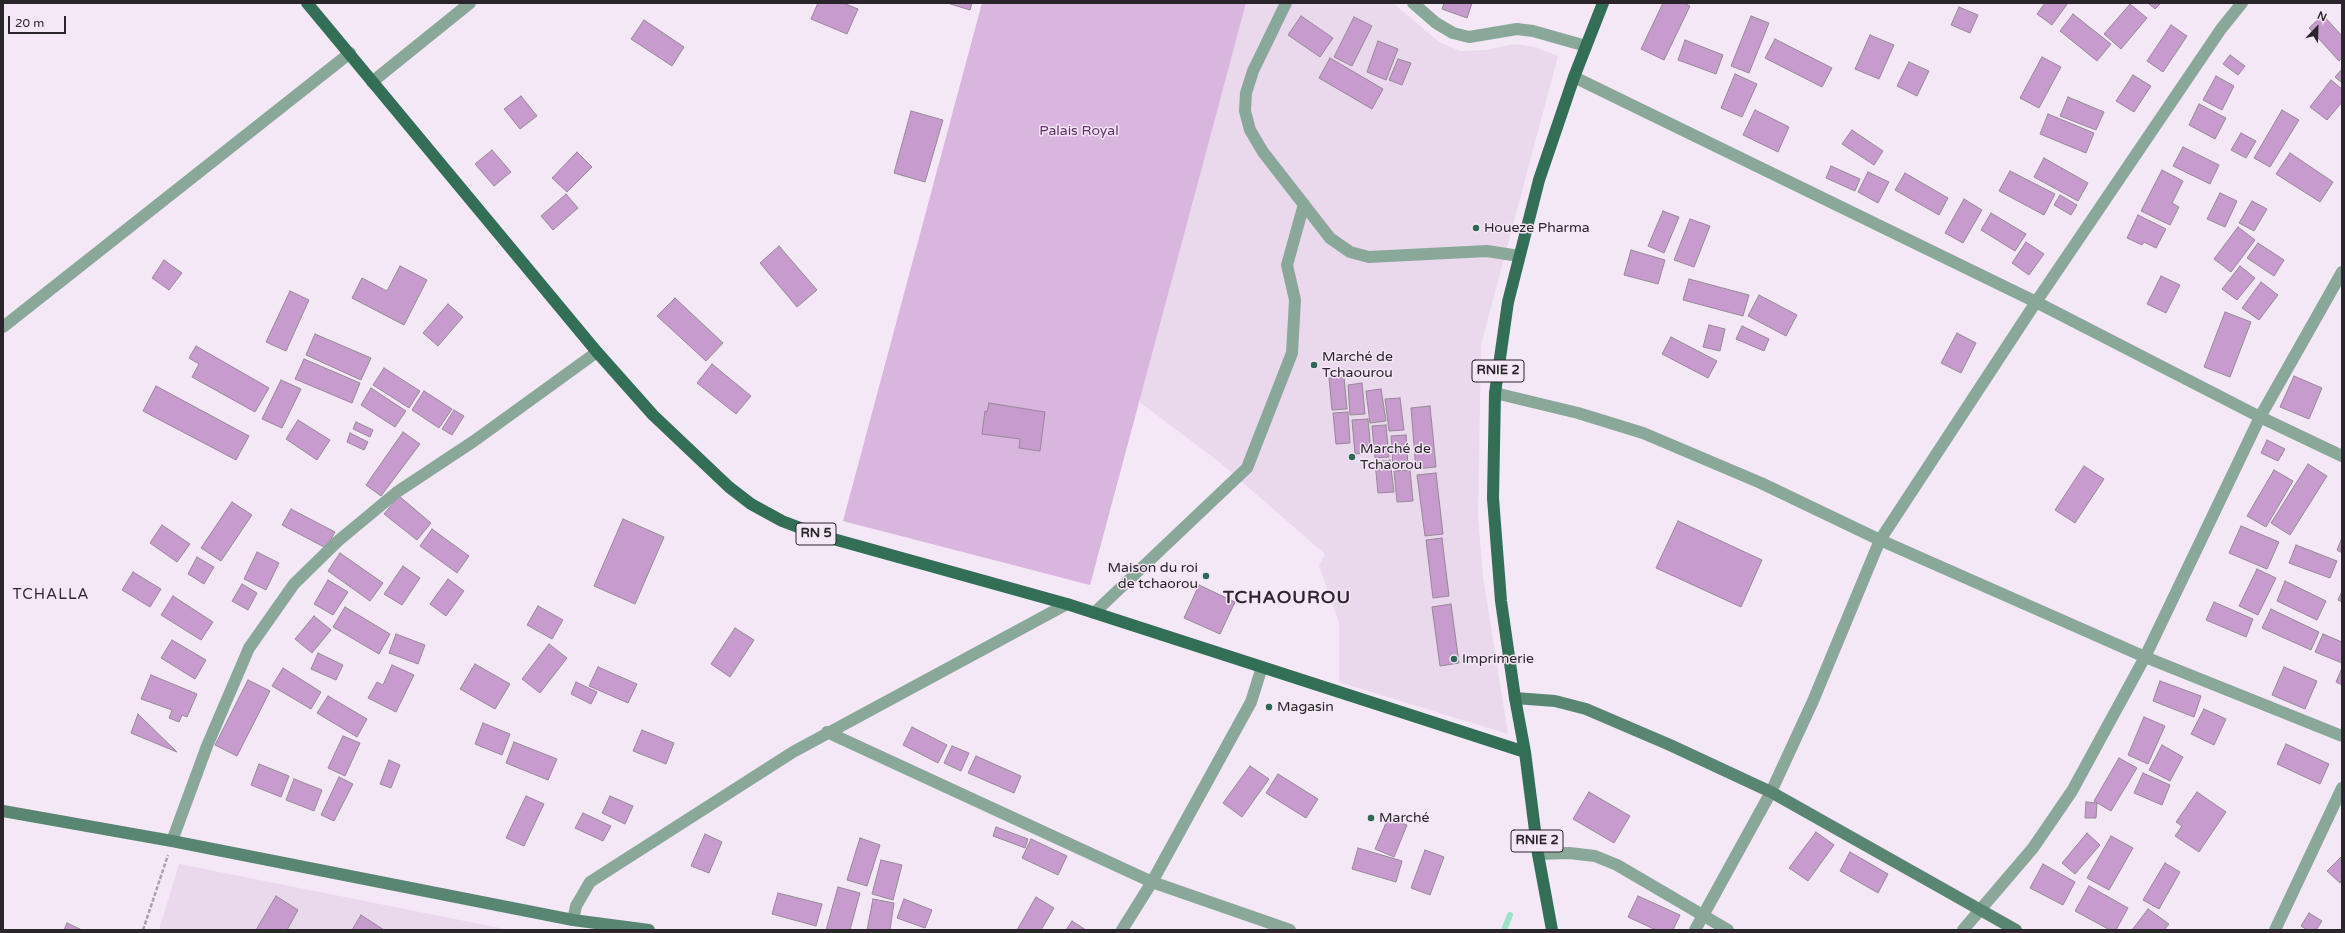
<!DOCTYPE html>
<meta charset="utf-8">
<style>
body{margin:0}
#map{position:relative;width:2345px;height:933px;overflow:hidden;background:#f4e7f6;font-family:"Varela Round",sans-serif}
canvas{display:block}
.frame{position:absolute;inset:0;border:4px solid #2a252b;pointer-events:none}
.north{position:absolute;left:2297px;top:8px;width:40px;height:40px;-webkit-text-stroke:3px #f4e7f6;paint-order:stroke;rotate:23deg;font-size:11px;font-weight:700;line-height:16px;text-align:center;color:#2a252b}
.north::after{content:'';display:block;margin:auto;width:14px;height:18px;background:#2a252b;clip-path:polygon(50% 0,100% 100%,50% 72%,0 100%)}
.scale{position:absolute;left:8px;top:16px;width:58px;height:18px;box-sizing:border-box;border:2px solid #2a252b;border-top:0;padding-left:5px;font-size:12px;line-height:14px;white-space:nowrap;color:#2a252b;-webkit-text-stroke:3px #f4e7f6;paint-order:stroke}
</style>
<div id="map">
<canvas width="2345" height="933"></canvas>
<div class="frame"></div>
<div class="north">N</div>
<div class="scale">20 m</div>
</div>
<script>
const context = document.querySelector('canvas').getContext('2d');
context.lineJoin = 'round';
function fillPath(path, color) {
  context.fillStyle = color;
  context.fill(path, 'evenodd');
}
function poly(rows) {
  const path = new Path2D();
  for (const r of rows) {
    path.moveTo(r[0], r[1]);
    for (let i = 2; i < r.length; i += 2) path.lineTo(r[i], r[i + 1]);
  }
  return path;
}
function trace(path, color, width, dash) {
  context.strokeStyle = color;
  context.lineWidth = width;
  context.lineCap = dash ? 'butt' : 'round';
  context.setLineDash(dash || []);
  context.stroke(path);
}
function label(font, color, halo, rows, align = 'center') {
  context.font = font + ' "Varela Round",sans-serif';
  context.lineWidth = 3;
  context.setLineDash([]);
  context.textBaseline = 'middle';
  context.strokeStyle = halo;
  context.fillStyle = color;
  for (const [text, x, y, turn = 0] of rows) {
    context.save();
    context.translate(x, y);
    context.rotate((+turn || 0) * Math.PI / 180);
    context.textAlign = isNaN(turn) ? turn : align;
    if (halo) context.strokeText(text, 0, 0);
    context.fillText(text, 0, 0);
    context.restore();
  }
}
const built = poly([
 [1246,3,1393,3,1439,42,1460,51,1486,50,1515,44,1534,47,1558,56,1481,345,1478,517,1483,577,1508,734,1339,682,1339,623,1319,565,1325,554,1218,461,1138,401],
 [179,864,510,930,159,930]
]);
const green = poly([
 [982,3,1246,3,1090,585,843,521]
]);
const stream = poly([
 [1504,930,1510,915]
]);
const building = poly([
 [818,3,843,3,858,9,847,34,811,19,818,3],
 [947,3,972,3,970,10,947,3],
 [1444,3,1472,3,1467,18,1442,9,1444,3],
 [1663,3,1684,3,1690,6,1664,60,1641,49,1663,3],
 [2045,3,2068,3,2052,25,2037,14,2045,3],
 [2148,3,2161,3,2155,9,2148,3],
 [2130,4,2147,18,2121,49,2104,34,2130,4],
 [1959,7,1978,15,1970,33,1951,25,1959,7],
 [2073,14,2111,44,2097,61,2060,31,2073,14],
 [2323,15,2342,36,2342,58,2339,61,2309,28,2323,15],
 [1301,16,1333,38,1320,57,1288,35,1301,16],
 [1751,16,1769,23,1749,73,1731,66,1751,16],
 [1354,17,1372,26,1352,66,1334,57,1354,17],
 [644,20,684,47,672,66,631,39,644,20],
 [2171,25,2187,36,2163,72,2147,61,2171,25],
 [1870,35,1894,45,1879,79,1855,69,1870,35],
 [1775,39,1832,68,1822,87,1765,58,1775,39],
 [1685,40,1723,55,1716,74,1678,60,1685,40],
 [1378,41,1398,49,1386,80,1367,72,1378,41],
 [2230,55,2245,66,2238,75,2223,64,2230,55],
 [2042,57,2061,67,2039,108,2020,98,2042,57],
 [1330,58,1383,89,1372,109,1319,78,1330,58],
 [1398,59,1411,63,1402,85,1389,80,1398,59],
 [1909,62,1929,71,1917,96,1897,86,1909,62],
 [2342,69,2342,83,2335,77,2342,69],
 [1735,74,1757,84,1742,117,1721,108,1735,74],
 [2133,75,2151,86,2134,112,2116,101,2133,75],
 [2216,76,2234,86,2222,110,2203,100,2216,76],
 [2331,80,2342,89,2342,102,2327,120,2310,107,2331,80],
 [521,96,537,116,520,129,504,109,521,96],
 [2068,97,2104,112,2096,130,2060,116,2068,97],
 [2199,104,2226,118,2215,139,2189,125,2199,104],
 [1755,110,1789,127,1778,152,1743,135,1755,110],
 [2282,110,2299,120,2270,167,2254,158,2282,110],
 [911,111,943,120,925,182,894,173,911,111],
 [2048,114,2094,133,2086,153,2040,134,2048,114],
 [1852,130,1883,151,1874,165,1842,144,1852,130],
 [2241,133,2256,141,2246,158,2231,150,2241,133],
 [2183,147,2219,165,2210,184,2173,166,2183,147],
 [492,150,511,172,494,186,475,164,492,150],
 [577,152,592,167,567,192,552,178,577,152],
 [2290,153,2333,182,2320,202,2276,174,2290,153],
 [2044,158,2088,183,2078,201,2034,177,2044,158],
 [1831,166,1860,179,1855,191,1826,178,1831,166],
 [2162,170,2183,181,2172,203,2179,207,2170,225,2141,211,2162,170],
 [2010,171,2055,194,2044,215,1999,191,2010,171],
 [1868,172,1889,182,1878,203,1858,192,1868,172],
 [1905,173,1948,198,1939,215,1895,190,1905,173],
 [2220,193,2237,201,2225,227,2207,219,2220,193],
 [566,194,578,208,553,230,541,216,566,194],
 [2060,195,2077,205,2071,215,2054,205,2060,195],
 [1964,199,1982,210,1963,243,1945,233,1964,199],
 [2252,201,2267,209,2254,231,2239,223,2252,201],
 [1663,211,1679,217,1664,253,1648,246,1663,211],
 [1991,213,2026,234,2015,251,1981,230,1991,213],
 [2138,215,2166,229,2156,248,2144,242,2142,245,2127,238,2138,215],
 [1690,219,1710,226,1694,267,1674,260,1690,219],
 [2238,227,2255,240,2231,272,2214,259,2238,227],
 [2026,242,2044,254,2029,275,2012,263,2026,242],
 [2258,243,2284,260,2274,276,2247,258,2258,243],
 [779,246,817,290,797,307,760,263,779,246],
 [1631,250,1665,260,1658,284,1624,275,1631,250],
 [164,260,182,273,169,290,152,278,164,260],
 [400,266,427,280,404,325,352,298,362,278,387,291,400,266],
 [2240,266,2255,278,2237,300,2222,289,2240,266],
 [2161,276,2180,285,2166,313,2147,304,2161,276],
 [1689,279,1749,295,1743,316,1683,300,1689,279],
 [2261,282,2278,295,2259,320,2242,308,2261,282],
 [290,291,309,300,286,351,266,342,290,291],
 [1759,295,1797,315,1786,336,1748,316,1759,295],
 [675,298,723,343,706,361,657,316,675,298],
 [448,304,463,317,438,346,423,333,448,304],
 [2225,312,2251,322,2230,377,2204,367,2225,312],
 [1709,325,1725,329,1720,351,1703,347,1709,325],
 [1742,326,1769,339,1764,351,1736,339,1742,326],
 [1957,333,1976,343,1961,373,1941,363,1957,333],
 [315,334,371,358,361,380,306,355,315,334],
 [1671,337,1717,361,1708,378,1662,354,1671,337],
 [196,346,269,388,255,412,192,377,199,364,189,358,196,346],
 [304,359,360,383,352,403,295,379,304,359],
 [712,364,751,396,736,414,697,383,712,364],
 [384,368,420,391,409,408,373,385,384,368],
 [2294,376,2322,388,2309,419,2280,407,2294,376],
 [1344,377,1347,409,1332,410,1329,378,1344,377],
 [281,380,301,389,282,428,262,419,281,380],
 [1362,383,1365,414,1350,415,1348,385,1362,383],
 [156,386,249,436,236,460,143,411,156,386],
 [371,388,406,411,395,427,361,405,371,388],
 [1381,389,1386,421,1370,423,1366,391,1381,389],
 [424,391,452,409,439,428,412,410,424,391],
 [1400,398,1404,430,1389,431,1385,399,1400,398],
 [989,403,1045,412,1040,451,1019,448,1020,439,982,434,985,411,987,412,989,403],
 [1430,406,1436,467,1416,469,1411,408,1430,406],
 [454,410,464,416,452,435,442,429,454,410],
 [1348,412,1350,443,1336,444,1333,413,1348,412],
 [1368,419,1371,452,1355,454,1352,420,1368,419],
 [298,420,330,440,317,460,286,439,298,420],
 [356,422,373,430,370,437,353,429,356,422],
 [1386,425,1389,457,1375,458,1372,426,1386,425],
 [403,432,420,444,381,496,366,485,403,432],
 [350,433,368,442,364,450,347,442,350,433],
 [1406,435,1408,466,1393,467,1391,436,1406,435],
 [2267,440,2285,449,2278,461,2261,453,2267,440],
 [1390,460,1394,492,1378,493,1375,462,1390,460],
 [2308,464,2327,476,2290,535,2271,523,2308,464],
 [2084,466,2104,479,2075,523,2055,510,2084,466],
 [1410,470,1413,501,1397,502,1394,471,1410,470],
 [2274,470,2293,481,2266,527,2247,516,2274,470],
 [1436,473,1443,534,1425,536,1417,475,1436,473],
 [399,496,431,523,417,540,384,514,399,496],
 [232,502,252,515,221,561,201,548,232,502],
 [291,509,335,532,326,548,282,525,291,509],
 [623,519,664,537,635,604,594,586,623,519],
 [1678,521,1762,560,1741,607,1656,568,1678,521],
 [162,525,190,544,177,562,150,543,162,525],
 [2241,526,2279,542,2267,569,2229,553,2241,526],
 [432,529,469,556,457,573,420,546,432,529],
 [1442,538,1449,596,1433,598,1426,540,1442,538],
 [2342,538,2342,553,2337,550,2342,538],
 [2296,545,2337,561,2330,578,2289,563,2296,545],
 [257,552,279,563,266,590,244,579,257,552],
 [340,553,383,583,370,601,328,571,340,553],
 [197,557,214,567,204,584,188,574,197,557],
 [403,566,420,578,402,605,384,594,403,566],
 [2257,569,2276,578,2258,615,2239,606,2257,569],
 [133,572,161,589,150,607,122,590,133,572],
 [448,579,464,591,446,616,430,604,448,579],
 [328,580,348,592,333,615,314,604,328,580],
 [2285,581,2326,601,2317,620,2277,601,2285,581],
 [242,584,257,593,248,610,232,601,242,584],
 [1199,585,1235,602,1220,634,1184,618,1199,585],
 [2342,591,2342,602,2338,600,2342,591],
 [173,596,213,622,201,640,161,615,173,596],
 [2214,602,2253,619,2246,637,2206,620,2214,602],
 [1451,604,1459,663,1440,666,1432,607,1451,604],
 [538,606,563,620,552,639,527,625,538,606],
 [345,607,390,634,379,654,333,627,345,607],
 [2271,609,2319,632,2311,650,2262,628,2271,609],
 [314,616,331,630,312,653,295,639,314,616],
 [735,628,754,640,730,677,711,664,735,628],
 [396,634,425,645,418,664,389,653,396,634],
 [2323,634,2342,642,2342,663,2315,652,2323,634],
 [172,640,206,660,195,679,161,658,172,640],
 [549,644,567,658,540,693,522,679,549,644],
 [318,653,343,665,336,680,311,669,318,653],
 [475,664,510,684,495,709,460,689,475,664],
 [392,665,414,675,396,712,368,698,377,682,383,685,392,665],
 [598,667,637,684,628,703,589,686,598,667],
 [2284,667,2317,681,2305,709,2272,695,2284,667],
 [283,668,321,692,311,709,272,686,283,668],
 [2342,668,2342,685,2336,682,2342,668],
 [151,675,197,694,187,717,182,715,179,722,169,718,172,710,141,699,151,675],
 [248,680,270,691,237,756,215,745,248,680],
 [2160,681,2201,696,2194,717,2153,701,2160,681],
 [576,682,597,692,591,704,571,694,576,682],
 [328,696,367,719,357,737,317,713,328,696],
 [2204,709,2226,719,2214,745,2191,734,2204,709],
 [138,714,177,752,131,733,138,714],
 [2144,717,2165,726,2148,764,2128,755,2144,717],
 [483,723,510,734,502,755,475,744,483,723],
 [912,727,947,745,938,763,903,745,912,727],
 [642,730,674,743,666,764,633,751,642,730],
 [343,736,360,743,345,776,328,768,343,736],
 [514,742,557,759,548,780,506,763,514,742],
 [2286,744,2329,764,2320,784,2277,764,2286,744],
 [2162,745,2183,757,2170,781,2149,770,2162,745],
 [952,746,969,753,961,771,944,763,952,746],
 [976,756,1021,776,1014,793,968,773,976,756],
 [2119,758,2137,768,2111,811,2094,801,2119,758],
 [389,760,400,765,391,788,380,784,389,760],
 [259,764,289,776,281,797,251,785,259,764],
 [1250,766,1269,779,1242,817,1223,803,1250,766],
 [2143,773,2170,785,2162,805,2134,793,2143,773],
 [1278,774,1318,799,1306,818,1266,793,1278,774],
 [339,777,353,784,334,821,321,815,339,777],
 [294,779,322,790,314,811,286,800,294,779],
 [1589,792,1630,816,1614,843,1573,819,1589,792],
 [2197,792,2226,812,2199,852,2175,836,2182,826,2176,822,2197,792],
 [526,796,544,804,524,846,506,838,526,796],
 [610,796,633,806,625,824,602,813,610,796],
 [2086,802,2097,803,2096,818,2085,818,2086,802],
 [583,813,611,826,603,841,575,828,583,813],
 [1388,818,1407,825,1394,857,1375,849,1388,818],
 [996,827,1028,839,1025,848,993,836,996,827],
 [1816,832,1834,845,1808,881,1789,868,1816,832],
 [2087,833,2100,845,2075,874,2062,863,2087,833],
 [705,834,722,842,709,873,691,866,705,834],
 [2111,836,2133,848,2109,890,2087,878,2111,836],
 [860,838,880,845,867,886,847,880,860,838],
 [1031,839,1067,856,1058,875,1022,858,1031,839],
 [1358,848,1402,861,1396,882,1352,869,1358,848],
 [1425,850,1444,857,1430,895,1411,888,1425,850],
 [1850,852,1888,874,1878,893,1840,871,1850,852],
 [2342,856,2342,880,2340,883,2327,871,2342,856],
 [881,860,902,865,893,900,872,894,881,860],
 [2165,863,2180,872,2159,909,2143,900,2165,863],
 [2043,864,2075,882,2063,905,2030,888,2043,864],
 [2089,886,2128,908,2116,930,2110,930,2075,911,2089,886],
 [838,887,860,893,850,930,826,930,838,887],
 [778,893,822,904,816,926,772,914,778,893],
 [276,896,298,910,287,930,256,930,276,896],
 [1638,896,1680,915,1673,930,1656,930,1628,917,1638,896],
 [1036,897,1054,908,1041,930,1017,930,1036,897],
 [873,899,894,903,890,930,867,930,873,899],
 [904,899,932,910,925,928,897,918,904,899],
 [2148,909,2169,924,2164,930,2132,930,2148,909],
 [2309,913,2322,921,2316,930,2307,930,2301,926,2309,913],
 [361,915,384,930,352,930,361,915],
 [1072,921,1086,930,1066,930,1072,921],
 [67,923,82,930,64,930,67,923]
]);
const path = poly([
 [143,930,168,855]
]);
const street = poly([
 [1286,3,1253,71,1246,93,1245,111,1250,130,1263,152,1330,238,1350,252,1369,257,1487,251,1519,256],
 [1413,3,1436,23,1453,33,1469,37,1517,29,1533,31,1586,46],
 [1574,77,2036,302,2260,417,2342,456],
 [372,82,470,3],
 [3,327,350,53],
 [1495,393,1578,413,1643,433,1761,483,1880,540,2145,657,2342,736],
 [1094,613,1247,468,1292,353,1295,300,1287,265,1304,204],
 [827,732,1152,882,1290,930],
 [172,841,207,746,249,648,294,584,338,541,397,492,474,441,597,352],
 [1538,854,1569,853,1595,856,1617,865,1728,930],
 [573,920,576,906,590,882,793,752,1067,604],
 [1122,930,1152,882,1251,702,1262,667],
 [1695,930,1771,792,1813,701,1880,540,2036,302,2221,29,2242,3],
 [1963,930,2033,848,2072,791,2145,657,2260,417,2342,272],
 [2275,930,2342,788]
]);
const secondary = poly([
 [1515,698,1555,701,1586,709,1670,745,1771,792,2016,930],
 [3,811,172,841,573,920,649,930]
]);
const primary = poly([
 [307,3,597,352,653,415,729,487,751,504,782,521,819,535,1067,604,1525,752],
 [1552,930,1538,854,1525,752,1515,698,1501,601,1493,498,1495,393,1508,302,1539,180,1574,77,1603,3]
]);
const markers = [
 [1476,228,4,"#2d6852"],
 [1314,365,4,"#2d6852"],
 [1352,457,4,"#2d6852"],
 [1206,576,4,"#2d6852"],
 [1454,659,4,"#2d6852"],
 [1269,707,4,"#2d6852"],
 [1371,818,4,"#2d6852"]
];
const shields = [
 [1498,371,52],
 [816,534,40],
 [1537,841,52]
];
const shieldNames = [
 ["RNIE 2",1498,371],
 ["RN 5",816,534],
 ["RNIE 2",1537,841]
];
const parkNames = [
 ["Palais Royal",1079,131]
];
const poiNames = [
 ["Houeze Pharma",1484,228],
 ["Marché de",1322,357],
 ["Tchaourou",1322,373],
 ["Marché de",1360,449],
 ["Tchaorou",1360,465],
 ["Maison du roi",1198,568,"right"],
 ["de tchaorou",1198,584,"right"],
 ["Imprimerie",1462,659],
 ["Magasin",1277,707],
 ["Marché",1379,818]
];
const neighbourhoodNames = [
 ["TCHALLA",51,595]
];
const districtNames = [
 ["TCHAOUROU",1287,598]
];
fillPath(built, '#ead8ed');
fillPath(green, '#d8b6dd');
trace(stream, '#9ae4c5', 6);
fillPath(building, '#c79bcd');
trace(building, '#968a97', 1);
trace(path, '#aaa0ac', 2.5, [4, 2]);
trace(street, '#8aa89a', 12);
trace(secondary, '#598673', 12);
trace(primary, '#336e57', 12);
for (const [x, y, r, color] of markers) {
  const dot = new Path2D();
  dot.arc(x, y, r, 0, 2 * Math.PI);
  context.fillStyle = color;
  context.fill(dot);
  trace(dot, '#f4e7f6', 1.5);
}
for (const [x, y, w] of shields) {
  const box = new Path2D();
  box.roundRect(x - w / 2, y - 11, w, 22, 3);
  context.fillStyle = '#f4e7f6';
  context.fill(box);
  trace(box, '#2a252b', 1);
}
label('bold 13px', '#2a252b', null, shieldNames);
label('14px', '#652f6c', '#f4e7f6', parkNames);
label('14px', '#2a252b', '#f4e7f6', poiNames, 'left');
context.letterSpacing = '1px';
label('15px', '#2f2630', '#f4e7f6', neighbourhoodNames);
context.letterSpacing = '0px';
context.letterSpacing = '1px';
label('bold 18px', '#2f2630', '#f4e7f6', districtNames);
context.letterSpacing = '0px';
</script>
